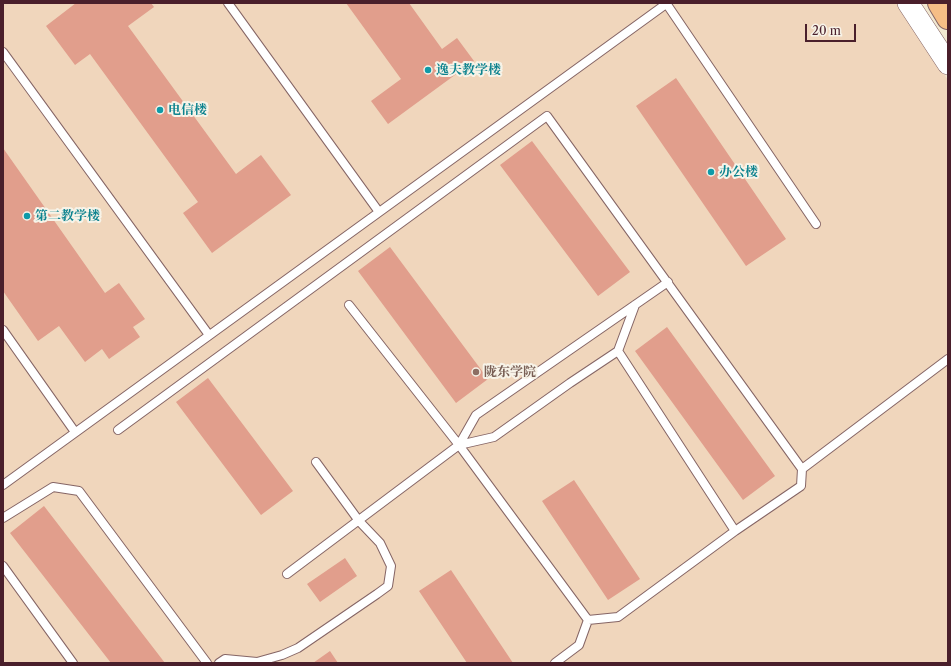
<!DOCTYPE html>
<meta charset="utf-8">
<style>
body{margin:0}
#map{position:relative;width:951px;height:666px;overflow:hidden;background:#f2e8d1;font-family:"Libre Caslon Text",serif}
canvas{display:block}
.frame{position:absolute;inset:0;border:4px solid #4a1f2b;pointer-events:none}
.scale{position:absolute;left:805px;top:24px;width:51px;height:18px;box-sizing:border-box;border:2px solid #4a1f2b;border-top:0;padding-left:5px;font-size:12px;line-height:14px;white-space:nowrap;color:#4a1f2b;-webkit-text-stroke:3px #f7f3e8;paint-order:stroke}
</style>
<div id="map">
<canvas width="951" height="666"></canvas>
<div class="frame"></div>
<div class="scale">20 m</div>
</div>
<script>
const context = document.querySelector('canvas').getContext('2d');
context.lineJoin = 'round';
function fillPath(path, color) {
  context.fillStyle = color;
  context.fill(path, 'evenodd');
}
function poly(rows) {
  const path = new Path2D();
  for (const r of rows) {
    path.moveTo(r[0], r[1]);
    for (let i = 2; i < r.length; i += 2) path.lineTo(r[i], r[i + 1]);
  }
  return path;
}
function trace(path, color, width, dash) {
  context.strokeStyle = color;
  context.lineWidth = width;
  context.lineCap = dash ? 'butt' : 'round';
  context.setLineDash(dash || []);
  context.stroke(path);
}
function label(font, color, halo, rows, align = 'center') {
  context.font = font + ' "Libre Caslon Text","Noto Serif SC",serif';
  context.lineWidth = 4;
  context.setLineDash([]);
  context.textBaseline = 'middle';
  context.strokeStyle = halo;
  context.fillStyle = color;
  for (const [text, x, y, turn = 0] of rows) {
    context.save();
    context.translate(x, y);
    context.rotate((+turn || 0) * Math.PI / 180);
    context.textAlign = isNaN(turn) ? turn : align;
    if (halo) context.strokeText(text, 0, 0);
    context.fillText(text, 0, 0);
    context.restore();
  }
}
const built = poly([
 [3,3,898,3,948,80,948,663,3,663]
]);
const building = poly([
 [76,3,151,3,154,7,128,26,236,174,261,155,291,195,212,253,183,213,198,202,90,54,75,65,46,26],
 [346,3,409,3,442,49,457,38,474,61,388,124,371,101,401,79],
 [676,78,786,239,746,266,636,106],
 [532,141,630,272,598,296,500,165],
 [3,148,105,293,119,283,145,319,133,327,140,337,109,359,102,349,85,362,59,326,38,341,3,291],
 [390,247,488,379,456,403,358,271],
 [667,327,775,476,743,500,635,351],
 [208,378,293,491,261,515,176,402],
 [574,480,640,579,608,600,542,501],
 [44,506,165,663,111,663,10,533],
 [345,558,357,576,320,602,307,584],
 [451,570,513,663,467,663,419,591],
 [330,651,338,663,313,663]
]);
const service = poly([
 [228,3,379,212],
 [666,3,816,224],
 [3,52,209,335],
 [349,305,459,445,588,620],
 [635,305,618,351,570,383,494,437,459,445,476,415,668,282],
 [3,330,75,432],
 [618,351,735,531],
 [118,430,547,116,802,469,948,359],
 [3,485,666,4],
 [3,518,53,487,79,491,207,663],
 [3,566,73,663],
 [287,574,459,445],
 [219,663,225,659,257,662,282,655,298,648,377,594,388,586,391,566,380,543,359,521,316,462],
 [555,663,579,645,588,620,618,617,735,531,801,486,802,469]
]);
const tertiary = poly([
 [908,3,948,64]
]);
const primary = poly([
 [939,3,948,18]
]);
const markers = [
 [428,70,4,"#0f9aa8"],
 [160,110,4,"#0f9aa8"],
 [711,172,4,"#0f9aa8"],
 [27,216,4,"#0f9aa8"],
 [476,372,4,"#8d6e63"]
];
const cultureNames = [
 ["逸夫教学楼",436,70],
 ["电信楼",168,110],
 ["办公楼",719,172],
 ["第二教学楼",35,216]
];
const educationNames = [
 ["陇东学院",484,372]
];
fillPath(built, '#f0d6bc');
fillPath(building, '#e19e8c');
trace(service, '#856565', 10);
trace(tertiary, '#856565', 22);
trace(primary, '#856565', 24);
trace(service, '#fff', 8);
trace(tertiary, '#fff', 21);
trace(primary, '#f6be86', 22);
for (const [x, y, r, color] of markers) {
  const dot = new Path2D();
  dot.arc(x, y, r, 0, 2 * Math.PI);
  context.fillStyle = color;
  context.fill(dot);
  trace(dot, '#f7f3e8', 1.5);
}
label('bold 13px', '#0d838f', '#f7f3e8', cultureNames, 'left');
label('bold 13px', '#785e54', '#f7f3e8', educationNames, 'left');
</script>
